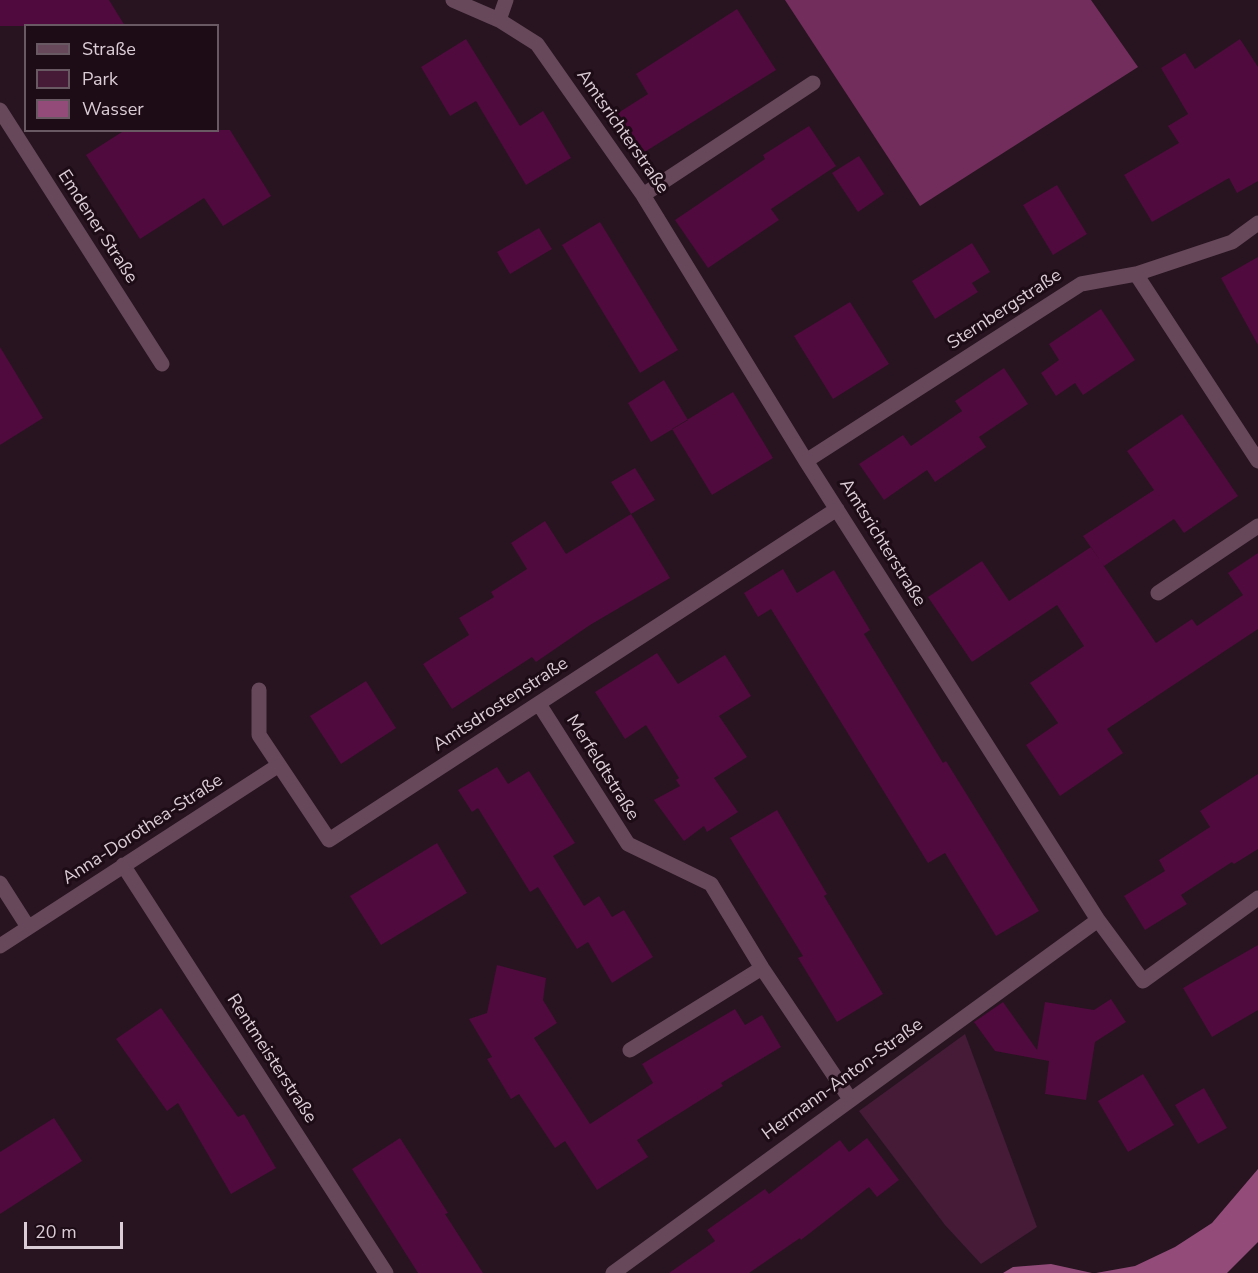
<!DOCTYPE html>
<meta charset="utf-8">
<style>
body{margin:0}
#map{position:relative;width:1258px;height:1273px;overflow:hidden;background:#271420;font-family:"Nunito Sans",sans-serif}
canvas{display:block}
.legend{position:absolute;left:24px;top:24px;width:195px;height:108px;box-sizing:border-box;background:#1d0b16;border:2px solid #695962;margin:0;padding:8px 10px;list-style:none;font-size:18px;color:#dbcdd5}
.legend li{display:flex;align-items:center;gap:12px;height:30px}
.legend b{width:30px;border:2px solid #695962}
.scale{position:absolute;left:24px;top:1222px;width:99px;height:27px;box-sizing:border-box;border:3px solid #dbcdd5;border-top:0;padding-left:8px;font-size:18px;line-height:21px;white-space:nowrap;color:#dbcdd5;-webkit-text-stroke:4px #1d0b16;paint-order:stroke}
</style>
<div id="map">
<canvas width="1258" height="1273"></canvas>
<ul class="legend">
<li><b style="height:8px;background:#67485b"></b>Straße</li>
<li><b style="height:16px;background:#451b37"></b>Park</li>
<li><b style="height:16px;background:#934b7a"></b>Wasser</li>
</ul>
<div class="scale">20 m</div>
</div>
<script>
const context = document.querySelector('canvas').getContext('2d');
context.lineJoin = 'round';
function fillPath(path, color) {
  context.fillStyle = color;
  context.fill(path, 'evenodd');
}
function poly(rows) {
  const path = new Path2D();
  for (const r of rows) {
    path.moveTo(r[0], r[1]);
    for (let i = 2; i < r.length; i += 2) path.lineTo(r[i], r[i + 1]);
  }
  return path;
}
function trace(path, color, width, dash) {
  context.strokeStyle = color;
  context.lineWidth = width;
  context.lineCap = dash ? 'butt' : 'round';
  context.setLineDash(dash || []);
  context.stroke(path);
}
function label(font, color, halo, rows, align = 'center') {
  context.font = font + ' "Nunito Sans",sans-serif';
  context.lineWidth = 6;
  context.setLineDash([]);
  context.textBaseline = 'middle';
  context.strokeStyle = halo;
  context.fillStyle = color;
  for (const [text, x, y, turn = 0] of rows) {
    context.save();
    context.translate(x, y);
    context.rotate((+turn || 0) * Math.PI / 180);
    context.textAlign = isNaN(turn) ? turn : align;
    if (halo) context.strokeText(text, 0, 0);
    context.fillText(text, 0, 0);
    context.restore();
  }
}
const green = poly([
 [965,1034,1037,1227,981,1264,945,1225,859,1111]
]);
const forest = poly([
 [785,0,1091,0,1138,67,920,206]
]);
const water = poly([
 [1258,1169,1258,1242,1227,1273,1096,1273,1135,1266,1175,1247,1212,1223],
 [1051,1264,1092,1273,1003,1273,1013,1267]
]);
const building = poly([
 [0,0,109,0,125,26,0,26],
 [737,9,776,70,643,153,618,113,648,94,636,74],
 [466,39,520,126,543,111,571,158,526,185,476,101,450,116,421,67],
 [1240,39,1258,67,1258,181,1237,193,1229,178,1152,222,1124,175,1179,143,1168,126,1188,114,1161,68,1185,53,1195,69],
 [809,126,836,166,771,209,779,220,708,268,675,220,765,159,763,155],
 [125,130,230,130,271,196,223,226,204,198,140,239,86,155],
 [859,156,884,194,858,212,832,173],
 [1057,185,1087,234,1053,255,1023,205],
 [600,222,678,350,640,373,562,245],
 [539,228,552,249,510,274,497,252],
 [972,243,990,272,972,283,978,292,935,319,912,281],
 [1258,257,1258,345,1221,278],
 [850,302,889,364,833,399,794,336],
 [1101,309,1135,360,1083,395,1075,383,1056,396,1041,373,1059,360,1049,344],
 [0,347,43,418,0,445],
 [1004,368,1028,404,979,437,986,447,935,482,927,470,884,500,859,464,903,435,911,446,962,411,955,401],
 [664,380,688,420,651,442,628,403],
 [733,392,773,458,712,495,672,429],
 [1182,414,1238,496,1184,533,1174,519,1104,566,1083,536,1154,490,1127,451],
 [635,468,655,500,631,514,611,482],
 [631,514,670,578,590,625,536,662,532,657,452,709,423,664,469,635,459,618,494,597,491,592,527,569,511,543,545,521,566,554],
 [1091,547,1156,643,1192,619,1197,626,1243,595,1228,573,1258,553,1258,629,1107,729,1123,753,1060,796,1026,745,1058,723,1030,683,1084,646,1057,605,972,662,928,597,982,561,1009,601],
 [783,569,797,593,834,570,870,630,864,634,943,763,946,761,1039,911,996,936,945,853,928,863,771,609,758,617,744,593],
 [657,653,678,684,725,655,751,696,719,716,747,757,714,778,738,812,707,832,704,826,684,841,654,800,680,786,676,780,679,778,646,725,625,739,595,692],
 [366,681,396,728,341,764,310,716],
 [497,767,508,784,529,771,575,843,553,856,584,906,599,896,612,917,624,910,653,957,612,983,588,942,577,949,538,887,530,892,478,808,472,812,458,790],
 [1258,774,1258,849,1234,864,1232,862,1181,895,1187,904,1145,930,1124,896,1165,871,1159,860,1210,827,1200,811],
 [777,810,827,894,824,896,883,994,837,1022,798,958,803,956,730,838],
 [437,843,467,893,381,945,350,896],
 [1258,945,1258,1010,1212,1037,1183,988],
 [497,965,546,978,543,1000,557,1023,534,1038,590,1124,653,1083,642,1064,735,1009,745,1025,762,1015,781,1047,721,1083,723,1086,637,1140,648,1157,597,1190,565,1141,555,1148,519,1094,511,1099,487,1059,492,1057,469,1019,487,1013],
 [1111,999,1126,1022,1095,1042,1086,1100,1045,1094,1049,1061,995,1051,974,1022,1003,1002,1037,1050,1045,1002,1094,1010],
 [161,1008,238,1117,244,1114,276,1168,231,1194,178,1103,167,1111,116,1039],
 [1143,1074,1174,1125,1128,1152,1098,1101],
 [1204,1088,1227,1128,1198,1144,1175,1105],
 [54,1118,82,1161,0,1214,0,1152],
 [400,1138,448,1213,445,1214,483,1273,418,1273,352,1169],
 [867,1138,899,1180,877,1197,869,1187,801,1240,800,1238,749,1273,669,1273,715,1241,707,1230,765,1189,769,1194,840,1140,849,1152]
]);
const minor = poly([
 [453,0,499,20,537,44,643,195,806,461,1098,920,1143,981,1258,898],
 [499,20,506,0],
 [0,110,162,364],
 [643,195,813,83],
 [1136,274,1258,461],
 [806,461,1081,284,1136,274,1232,242,1258,223],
 [1158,593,1258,526],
 [259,690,259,735,329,840,837,509],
 [539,704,628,844,711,884,762,968,850,1099],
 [123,865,386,1273],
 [0,883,28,927],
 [0,946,279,765],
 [630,1050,762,968],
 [613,1273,1098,920]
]);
const streetNames = [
 ["Amtsrichterstraße",622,132,55],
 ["Emdener Straße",97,227,57],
 ["Sternbergstraße",1005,310,-33],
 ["Amtsrichterstraße",882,543,58],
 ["Amtsdrostenstraße",501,705,-33],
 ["Merfeldtstraße",602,768,58],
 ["Anna-Dorothea-Straße",143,830,-33],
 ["Rentmeisterstraße",271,1059,57],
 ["Hermann-Anton-Straße",843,1080,-36]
];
fillPath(green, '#451b37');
fillPath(forest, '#732d5c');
fillPath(water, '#934b7a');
fillPath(building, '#500a3d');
trace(minor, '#67485b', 15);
label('18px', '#dbcdd5', '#1d0b16', streetNames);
</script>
